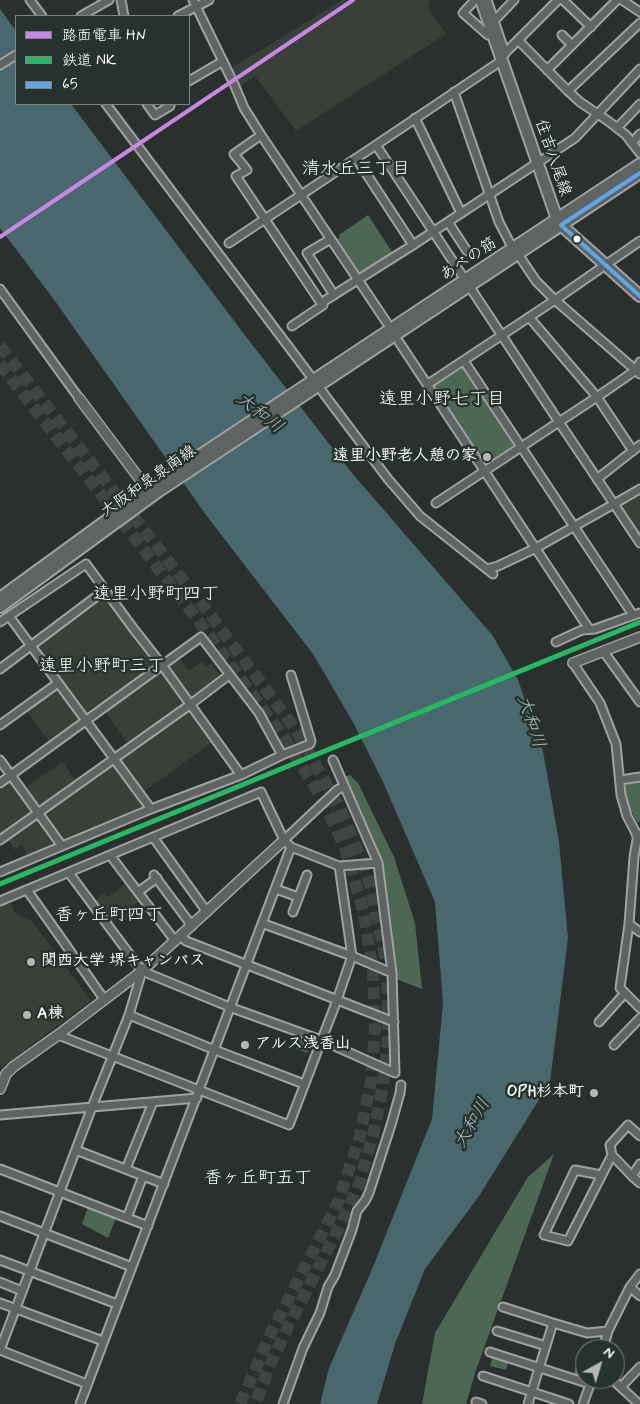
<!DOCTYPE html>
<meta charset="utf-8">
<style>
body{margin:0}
#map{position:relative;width:640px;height:1404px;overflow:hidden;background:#29302d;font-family:Mynerve,"Klee One",sans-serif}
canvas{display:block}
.legend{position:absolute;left:15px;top:15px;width:175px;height:90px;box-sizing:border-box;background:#26332d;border:1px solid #7d8581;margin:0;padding:6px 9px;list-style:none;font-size:15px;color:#fff}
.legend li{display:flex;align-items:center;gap:10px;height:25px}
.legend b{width:25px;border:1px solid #7d8581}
.north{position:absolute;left:575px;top:1339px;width:50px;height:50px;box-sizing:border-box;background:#26332d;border:1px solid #7d8581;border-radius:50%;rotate:39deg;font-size:14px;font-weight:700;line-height:20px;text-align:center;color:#fff}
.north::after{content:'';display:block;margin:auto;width:18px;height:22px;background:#b4b7b6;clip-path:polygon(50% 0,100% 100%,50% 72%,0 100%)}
</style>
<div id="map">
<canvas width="640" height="1404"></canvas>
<ul class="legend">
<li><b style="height:6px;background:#c787e3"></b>路面電車 HN</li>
<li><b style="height:6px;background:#26b864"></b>鉄道 NK</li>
<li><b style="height:6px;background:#5aa8eb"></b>65</li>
</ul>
<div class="north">N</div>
</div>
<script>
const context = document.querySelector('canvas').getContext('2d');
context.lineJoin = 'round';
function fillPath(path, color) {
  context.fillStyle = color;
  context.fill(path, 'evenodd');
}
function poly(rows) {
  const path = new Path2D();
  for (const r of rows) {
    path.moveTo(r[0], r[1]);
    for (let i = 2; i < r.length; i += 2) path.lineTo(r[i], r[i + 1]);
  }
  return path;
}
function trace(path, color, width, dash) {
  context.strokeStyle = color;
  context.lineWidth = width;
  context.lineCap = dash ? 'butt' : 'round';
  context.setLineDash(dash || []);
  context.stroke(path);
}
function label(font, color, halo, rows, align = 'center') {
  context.font = font + ' Mynerve,"Klee One",sans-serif';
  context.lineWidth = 5;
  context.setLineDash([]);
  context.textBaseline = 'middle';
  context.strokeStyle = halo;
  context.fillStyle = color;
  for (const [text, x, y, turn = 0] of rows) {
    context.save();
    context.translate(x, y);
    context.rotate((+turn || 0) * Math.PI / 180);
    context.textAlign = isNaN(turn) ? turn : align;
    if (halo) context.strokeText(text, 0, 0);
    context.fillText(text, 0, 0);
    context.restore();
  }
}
const built = poly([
 [342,0,430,0,428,8,446,34,296,131,255,76,239,87,230,69],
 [640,496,640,536,622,509,623,505],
 [104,595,157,666,89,715,86,715,36,647,36,644],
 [178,657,189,671,202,661,206,666,211,663,221,677,191,699,189,699,166,666],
 [158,672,161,672,183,703,182,705,128,744,104,710],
 [59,687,81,718,81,721,50,743,26,710],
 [189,708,212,740,211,743,145,791,140,791,120,764,120,759],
 [62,762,77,782,42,808,39,807,25,788],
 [112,763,115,764,144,805,144,808,66,843,63,842,43,815,43,812],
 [9,780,12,781,33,810,33,813,0,838,0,786],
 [39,817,58,844,28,858,22,845,15,850,7,839],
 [128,882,141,900,111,923,96,903,101,893,108,897],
 [10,901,14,912,33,922,91,1001,0,1068,0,905]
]);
const green = poly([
 [368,215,394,255,364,275,358,274,336,240,340,237,339,235],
 [461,366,464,366,516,444,515,447,494,460,487,451,479,456,434,389,434,385],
 [350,775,358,783,394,857,415,923,422,989,396,979,397,971,381,860,343,777],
 [640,781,640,821,638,823,627,804,625,782],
 [300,1037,312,1042,307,1053,296,1049],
 [554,1154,475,1373,466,1404,422,1404,435,1333,528,1177],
 [88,1207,116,1218,108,1238,82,1224],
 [493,1355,509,1360,506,1370,490,1366],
 [579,1356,585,1358,585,1367,581,1379,573,1376]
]);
const water = poly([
 [0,9,16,31,16,104,71,104,244,334,351,472,493,636,518,680,543,751,559,842,568,938,550,1082,479,1196,425,1269,395,1344,377,1404,320,1404,329,1368,373,1267,432,1119,443,1003,435,902,384,784,354,724,313,654,206,515,55,301,0,228]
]);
const highwayTunnel = poly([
 [0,346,205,608,296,730,340,808,361,859,370,885,386,961,388,999,388,1039,383,1085,374,1132,359,1184,345,1216,288,1327,271,1363,255,1404],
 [0,364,194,615,285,739,319,794,334,824,346,851,364,914,373,972,375,1028,371,1082,359,1139,338,1202,270,1335,240,1404]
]);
const street = poly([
 [30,0,42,16],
 [121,0,124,16],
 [193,0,231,78],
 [475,0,463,13,488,35],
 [487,0,505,53],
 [558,0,507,51,498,63,376,145,559,422,597,397,633,451],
 [563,0,591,27],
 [622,0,640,12],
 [81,16,109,0],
 [178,16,209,0],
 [494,21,514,0],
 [562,35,572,45],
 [518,40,568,91,580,102,608,121,626,135,640,153],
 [0,65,16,55],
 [547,70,617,0],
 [189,81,223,61],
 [234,84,244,108,261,135,387,323],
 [568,91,640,23],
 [454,92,499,222,513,249],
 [106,104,388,479,420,516,493,574],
 [147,104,155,115,170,106],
 [415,118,461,213],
 [617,128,640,104],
 [261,135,234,154,247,170,236,176,321,303],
 [632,143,640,134],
 [356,158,413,245],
 [448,222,467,251],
 [331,239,307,253,334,295],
 [229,243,376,145],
 [518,254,536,281,555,300,640,374],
 [0,289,79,398],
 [529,317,597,397,636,370,640,362],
 [292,326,323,305,321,303,413,245,575,138,640,69],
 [399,342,589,629],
 [464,361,633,615],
 [428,384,555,300,640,241],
 [597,479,640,445],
 [436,503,559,422,614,504,640,489],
 [487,569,498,566,536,548,614,504,640,543],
 [9,616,151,809],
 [0,622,86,564,133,628,162,665,241,775],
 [556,642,582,630,595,629,640,613],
 [604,652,640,702],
 [573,663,600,703,616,744,621,795,627,816,637,835],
 [0,669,105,590],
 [0,725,58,683],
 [0,760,62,846],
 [620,780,640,777],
 [0,783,201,637,259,713,282,755],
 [638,834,634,857,629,924,620,988,640,1008],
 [153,837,207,912],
 [0,840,191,704,229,675],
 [284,840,337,790,344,786],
 [110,855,175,941],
 [339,866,378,863],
 [0,872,151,809,241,775,282,755,310,744,311,741,291,675],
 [69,873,142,971,232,1008,321,1040,395,1073,392,973,378,863,333,760],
 [154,875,192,926],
 [276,889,298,897],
 [27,890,104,999],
 [138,892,157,878],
 [0,901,261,792,284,840,291,847,339,866,352,956,337,1000,289,1125,58,1035],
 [293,912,307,875],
 [264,924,352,956,392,973],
 [629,924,640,932],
 [181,936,186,941,394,1022],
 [129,1015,215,1050,304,1084],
 [599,1022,625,993],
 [614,1045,640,1018],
 [0,1115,197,1098],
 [76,1150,164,1184],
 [612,1155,610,1145,628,1125,640,1136],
 [640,1164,632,1176,640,1183],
 [0,1169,148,1226],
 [126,1169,153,1102],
 [601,1175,575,1170,544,1235,568,1241,612,1155,632,1176],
 [0,1216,132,1267],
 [127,1218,143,1176],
 [0,1260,117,1304],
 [0,1282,22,1291],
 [630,1287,640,1296],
 [0,1303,103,1341],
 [503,1307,553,1323],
 [497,1331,546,1346],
 [603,1349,608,1331,630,1287,640,1274],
 [0,1350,92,1107,129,1015,142,971],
 [0,1350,87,1384],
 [490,1352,590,1384],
 [483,1376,569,1404],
 [612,1379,639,1404],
 [621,1387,640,1367],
 [476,1402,482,1404],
 [80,1404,291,847],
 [283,1404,303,1348,320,1313,328,1287,335,1275,352,1230,357,1211,365,1201,369,1193,391,1125,400,1093,401,1085],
 [528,1404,553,1323,587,1333,608,1331],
 [583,1404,592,1379]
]);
const secondary = poly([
 [79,398,145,486],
 [573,663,640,637],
 [637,835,640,839],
 [0,1089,6,1074,13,1067,58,1035,142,971,284,840]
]);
const primary = poly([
 [481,0,557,219,561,225,640,296],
 [0,598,155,485,640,164],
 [0,607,159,491,640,173]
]);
const bus1 = poly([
 [640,173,561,225,640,296]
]);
const rail1 = poly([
 [0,884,640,622]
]);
const tram1 = poly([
 [0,237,353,0]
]);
const markers = [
 [577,239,4.5,"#fff"],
 [487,457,5,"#b4b7b6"],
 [31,962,5,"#b4b7b6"],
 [27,1015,5,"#b4b7b6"],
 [245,1045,5,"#b4b7b6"],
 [594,1093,5,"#b4b7b6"]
];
const streetNames = [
 ["住吉八尾線",552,158,71],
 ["あべの筋",469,260,-34],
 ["大阪和泉泉南線",149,482,-35]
];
const poiNames = [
 ["遠里小野老人憩の家",477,457,"right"],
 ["関西大学 堺キャンパス",41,962],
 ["A棟",37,1015],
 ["アルス浅香山",255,1045],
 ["OPH杉本町",584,1093,"right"]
];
const neighbourhoodNames = [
 ["清水丘三丁目",356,170],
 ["遠里小野七丁目",442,400],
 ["遠里小野町四丁",156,595],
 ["遠里小野町三丁",102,667],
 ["香ヶ丘町四丁",109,916],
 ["香ヶ丘町五丁",258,1179]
];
const waterNames = [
 ["大和川",259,414,38],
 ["大和川",530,722,72],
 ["大和川",473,1124,-60]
];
fillPath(built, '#394038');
fillPath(green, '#4c6854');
fillPath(water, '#49686d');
trace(highwayTunnel, '#3e4542', 12, [12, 6]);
trace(street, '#9fa2a0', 11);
trace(secondary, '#9fa2a0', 12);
trace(primary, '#9fa2a0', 14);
trace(street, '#5f6362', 7);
trace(secondary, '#5f6362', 9);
trace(primary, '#5f6362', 10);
trace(bus1, '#5aa8eb', 4);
trace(rail1, '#26b864', 5);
trace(tram1, '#c787e3', 4);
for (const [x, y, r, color] of markers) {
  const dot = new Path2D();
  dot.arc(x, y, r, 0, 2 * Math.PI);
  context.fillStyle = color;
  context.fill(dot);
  trace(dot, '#26332d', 2);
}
label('16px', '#fff', '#26332d', streetNames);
label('bold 16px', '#fff', '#26332d', poiNames, 'left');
label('18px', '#fff', '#26332d', neighbourhoodNames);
label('italic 18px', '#aebdc0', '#26332d', waterNames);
</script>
